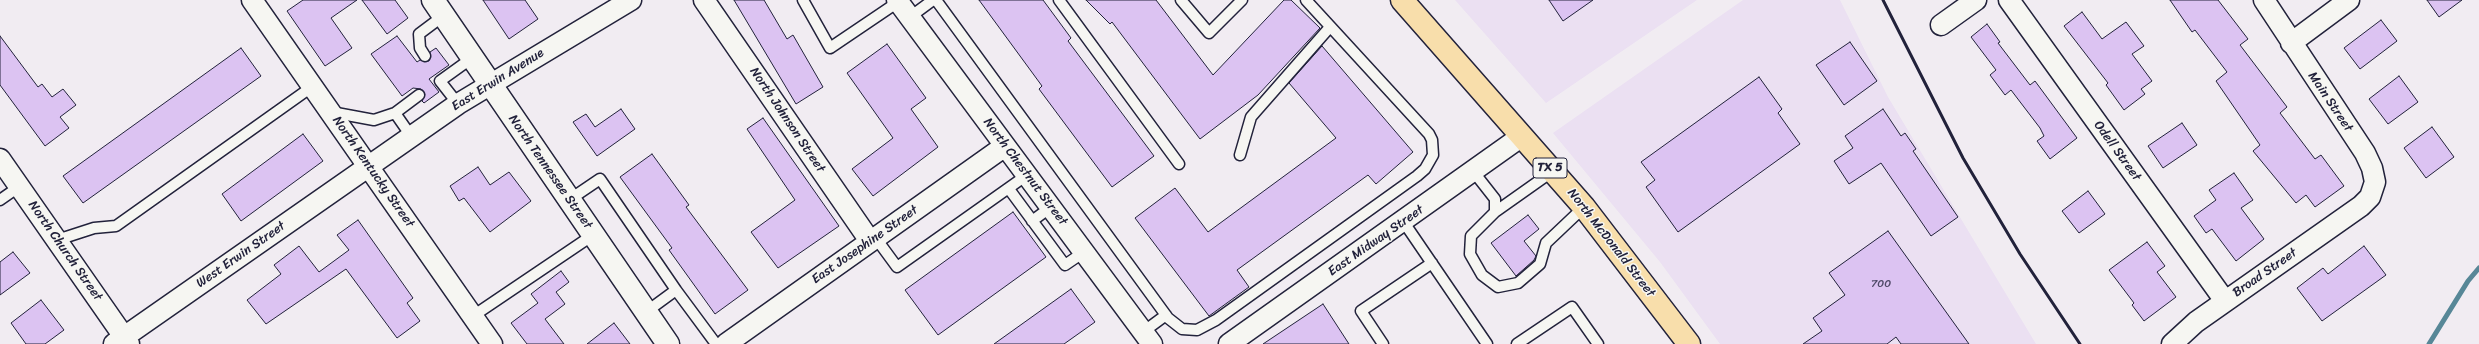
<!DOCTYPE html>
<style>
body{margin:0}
canvas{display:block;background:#f1ecf2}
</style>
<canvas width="2479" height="344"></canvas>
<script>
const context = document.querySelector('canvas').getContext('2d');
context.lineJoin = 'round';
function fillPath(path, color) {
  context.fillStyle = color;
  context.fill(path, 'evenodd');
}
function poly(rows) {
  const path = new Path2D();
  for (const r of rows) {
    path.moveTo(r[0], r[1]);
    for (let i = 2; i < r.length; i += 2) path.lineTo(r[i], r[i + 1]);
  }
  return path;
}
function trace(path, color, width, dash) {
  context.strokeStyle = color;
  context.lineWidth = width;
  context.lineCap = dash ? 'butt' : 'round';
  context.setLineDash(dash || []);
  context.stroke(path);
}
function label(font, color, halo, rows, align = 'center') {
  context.font = font + ' Sriracha,sans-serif';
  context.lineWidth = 3;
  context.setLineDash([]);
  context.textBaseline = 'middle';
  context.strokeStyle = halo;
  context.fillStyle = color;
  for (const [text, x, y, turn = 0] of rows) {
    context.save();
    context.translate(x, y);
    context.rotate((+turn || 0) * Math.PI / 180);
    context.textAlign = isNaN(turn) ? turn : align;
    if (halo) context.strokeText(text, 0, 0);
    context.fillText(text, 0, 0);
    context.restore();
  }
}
const built = poly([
 [1455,0,1697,0,1546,103],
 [1743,0,1840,0,1888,97,2036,344,1720,344,1660,262,1553,133]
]);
const stream = poly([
 [2429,344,2468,281,2479,268]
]);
const building = poly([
 [303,0,357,0,331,18,352,48,325,66,287,11,303,0],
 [362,0,395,0,408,18,387,34,362,0],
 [483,0,525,0,538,19,509,39,483,0],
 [734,0,764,0,787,39,793,35,823,87,796,104,734,0],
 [979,0,1043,0,1071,38,1068,41,1154,156,1112,187,1039,89,1042,86,979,0],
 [1086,0,1156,0,1213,75,1284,0,1291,0,1320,28,1258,95,1200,139,1112,22,1110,24,1086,0],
 [1549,0,1593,0,1563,21,1549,0],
 [2170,0,2218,0,2248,39,2240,45,2287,107,2280,113,2315,159,2321,155,2344,186,2315,207,2306,195,2296,203,2253,151,2260,145,2216,81,2227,72,2195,30,2192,32,2170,0],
 [2427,0,2462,0,2439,17,2427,0],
 [2082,12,2102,39,2126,22,2144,46,2132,54,2152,81,2141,89,2145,94,2124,110,2106,85,2108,83,2064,26,2082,12],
 [2381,20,2397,41,2360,69,2344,48,2381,20],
 [1987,24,2000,42,1998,43,2030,85,2035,81,2077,138,2050,159,2037,141,2044,136,2040,128,2011,90,2005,95,1990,75,1996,70,1971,37,1987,24],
 [0,36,38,87,42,84,52,97,63,89,76,105,60,117,69,128,45,146,0,85,0,36],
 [397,36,417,62,420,60,429,61,430,52,436,48,449,65,429,79,439,92,424,103,422,101,425,94,421,89,413,88,402,96,371,54,397,36],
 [1850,42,1877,81,1844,105,1816,65,1850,42],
 [887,44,926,98,911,109,938,147,873,196,852,169,893,138,847,73,887,44],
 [1322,46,1413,152,1376,184,1368,175,1237,270,1249,287,1209,316,1135,218,1175,188,1208,232,1336,138,1289,83,1322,46],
 [241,48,261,76,83,203,63,176,241,48],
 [2399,76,2418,102,2388,124,2369,99,2399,76],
 [1759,77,1782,109,1778,113,1800,144,1678,232,1646,187,1655,180,1641,162,1759,77],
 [621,109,635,129,597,156,573,122,586,114,595,127,621,109],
 [1883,109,1901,136,1905,133,1916,149,1913,151,1958,217,1931,236,1881,163,1849,184,1834,161,1853,148,1845,136,1883,109],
 [763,118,839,226,778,268,751,232,795,200,747,129,763,118],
 [2182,123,2197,145,2163,168,2148,146,2182,123],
 [2432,127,2454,157,2426,178,2404,148,2432,127],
 [303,134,323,161,241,221,222,194,303,134],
 [652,154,689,205,686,207,748,290,715,314,669,250,672,248,620,177,652,154],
 [478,167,490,185,509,172,531,201,490,232,464,198,459,201,450,186,478,167],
 [2234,173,2253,200,2241,208,2264,239,2236,261,2212,229,2206,233,2194,216,2216,200,2209,190,2234,173],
 [2088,191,2105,214,2079,233,2062,211,2088,191],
 [1013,212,1046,257,938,335,905,290,1013,212],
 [1528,215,1539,229,1524,241,1536,256,1534,260,1516,276,1491,243,1528,215],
 [358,220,413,298,407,303,420,321,397,338,346,269,266,324,247,300,281,274,274,265,299,246,319,272,349,250,337,235,358,220],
 [1888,231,1969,344,1901,344,1896,337,1887,344,1803,344,1822,331,1813,318,1845,295,1829,273,1888,231],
 [2147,242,2165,266,2157,272,2176,297,2144,321,2132,305,2134,303,2109,270,2147,242],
 [2364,246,2386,275,2322,321,2297,288,2323,268,2328,274,2364,246],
 [13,252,30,273,0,295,0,262,13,252],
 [561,271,569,282,556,292,565,304,545,319,564,344,527,344,511,323,538,303,531,294,561,271],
 [1071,289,1095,322,1064,344,994,344,1071,289],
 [41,300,64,330,45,344,26,344,11,323,41,300],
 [1323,304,1349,344,1263,344,1323,304],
 [614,323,630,344,587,344,614,323]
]);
const lane = poly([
 [803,0,830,48,898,2],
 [936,0,1168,318,1182,329,1197,330,1216,320,1417,176,1425,169,1433,155,1432,140,1429,134,1306,0],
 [1059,0,1179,164],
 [1181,0,1209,33,1242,0],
 [910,17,933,0],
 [425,56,420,48,419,34,443,16],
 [458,104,440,81,472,58],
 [331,112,374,120,395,113,419,95],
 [395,113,411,136],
 [1240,155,1251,117,1330,27],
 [1473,171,1495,199,1495,212,1471,236,1470,254,1482,275,1498,287,1518,283,1540,264,1546,243,1584,207],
 [1009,189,1065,265,1084,252],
 [0,200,20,186],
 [569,200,600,179,676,290,646,312],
 [1495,212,1553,171],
 [1032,221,1051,207],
 [1403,221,1487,344],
 [875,237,897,267,1027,175],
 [57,240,94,228,116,226,313,86],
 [676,290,716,344],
 [473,316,593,235],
 [1143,332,1166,315],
 [1383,344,1361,311,1432,263],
 [1517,344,1572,307,1598,344]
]);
const street = poly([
 [252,0,492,344],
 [704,0,870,241],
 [897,0,1152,344],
 [2009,0,2225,301],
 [1941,25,1976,0],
 [2291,43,2349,0],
 [0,159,129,344],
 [114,344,458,104,631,0],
 [726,344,1005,146],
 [1229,344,1522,136],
 [2172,344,2196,322,2361,206,2370,197,2375,182,2372,168,2365,153,2264,0]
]);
const secondary = poly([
 [433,0,668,344]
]);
const primary = poly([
 [1402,0,1584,207,1689,344]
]);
const rail = poly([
 [1883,0,1963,158,2020,254,2080,344]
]);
const numberNames = [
 ["700",1881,284]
];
const shields = [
 [1550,168,34]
];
const shieldNames = [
 ["TX 5",1550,168]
];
const streetNames = [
 ["East Erwin Avenue",498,80,-32],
 ["Main Street",2330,102,56],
 ["North Johnson Street",787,120,56],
 ["Odell Street",2117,151,54],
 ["North Kentucky Street",373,172,55],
 ["North Tennessee Street",550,172,55],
 ["North Chestnut Street",1025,172,53],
 ["East Midway Street",1376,241,-35],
 ["North McDonald Street",1611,243,52],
 ["East Josephine Street",865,245,-35],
 ["North Church Street",65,251,55],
 ["West Erwin Street",241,255,-35],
 ["Broad Street",2265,273,-35]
];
fillPath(built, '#ebe0f2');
trace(stream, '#578797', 5);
fillPath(building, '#dcc3f2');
trace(building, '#22223b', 1);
trace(lane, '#22223b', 13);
trace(street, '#22223b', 23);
trace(secondary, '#22223b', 25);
trace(primary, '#22223b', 25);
trace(lane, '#f6f6f2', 10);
trace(street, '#f6f6f2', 20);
trace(secondary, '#f6f6f2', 22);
trace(primary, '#f8deab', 22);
trace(rail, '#22223b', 3);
label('11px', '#504a69', null, numberNames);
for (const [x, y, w] of shields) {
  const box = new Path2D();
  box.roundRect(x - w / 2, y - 10, w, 20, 3);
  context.fillStyle = '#f6f6f2';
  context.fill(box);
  trace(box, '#22223b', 1);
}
label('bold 12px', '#22223b', null, shieldNames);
label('13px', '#22223b', '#f6f6f2', streetNames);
</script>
